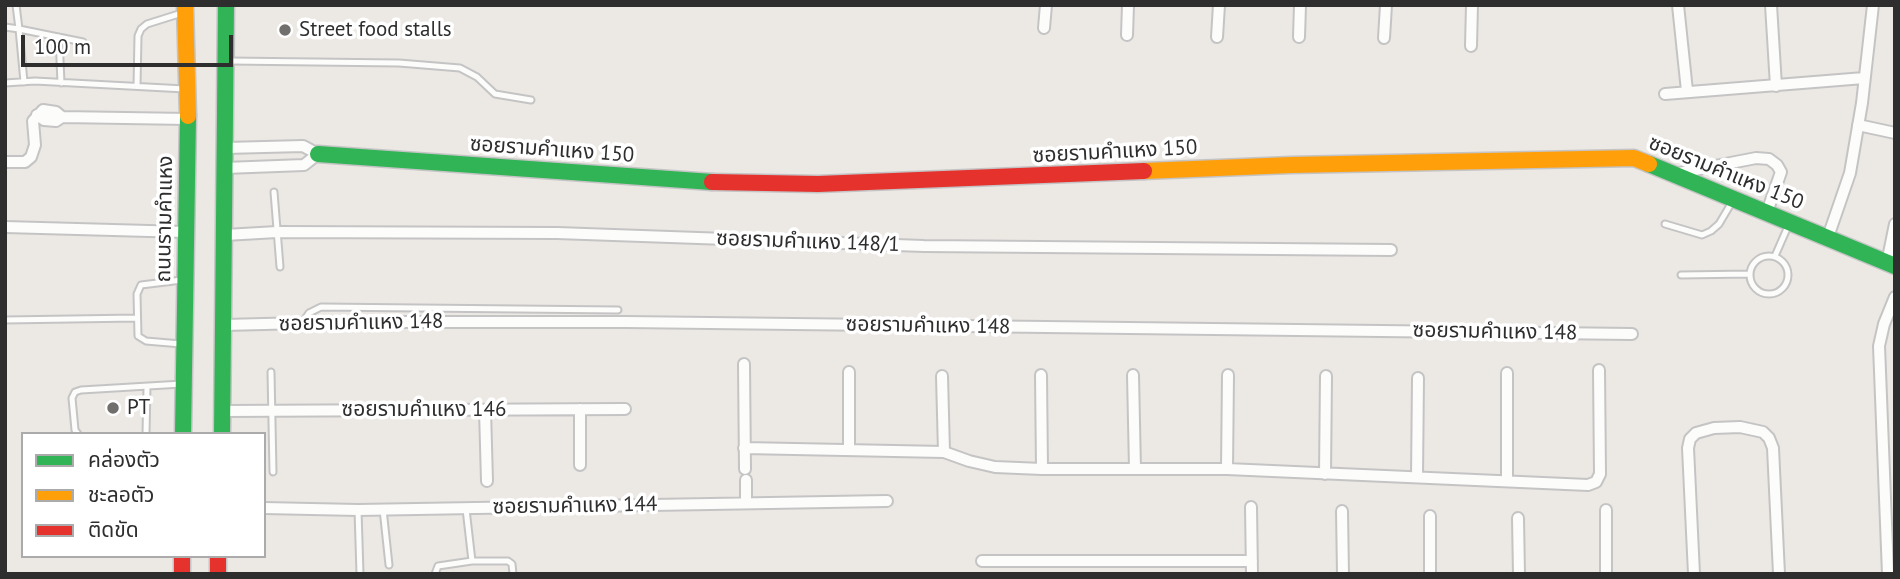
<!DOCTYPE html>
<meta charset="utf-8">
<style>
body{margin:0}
#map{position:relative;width:1900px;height:579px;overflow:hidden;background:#ece8e4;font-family:"PT Sans","Noto Sans Thai",sans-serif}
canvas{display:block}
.frame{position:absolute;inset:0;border:7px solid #2e2e2e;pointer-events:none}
.legend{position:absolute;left:21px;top:432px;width:245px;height:126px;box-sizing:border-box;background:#fff;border:2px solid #ababab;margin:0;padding:9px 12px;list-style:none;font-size:21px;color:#2e2e2e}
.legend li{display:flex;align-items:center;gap:14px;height:35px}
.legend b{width:35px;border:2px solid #ababab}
.scale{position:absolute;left:21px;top:35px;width:212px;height:32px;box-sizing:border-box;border:4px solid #2e2e2e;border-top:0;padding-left:9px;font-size:21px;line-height:24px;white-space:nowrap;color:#2e2e2e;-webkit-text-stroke:5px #fff;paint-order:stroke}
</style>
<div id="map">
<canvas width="1900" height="579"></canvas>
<div class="frame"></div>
<ul class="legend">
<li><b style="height:9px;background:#30b455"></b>คล่องตัว</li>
<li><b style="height:9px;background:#ff9f0a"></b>ชะลอตัว</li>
<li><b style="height:9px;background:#e5322d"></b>ติดขัด</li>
</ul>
<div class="scale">100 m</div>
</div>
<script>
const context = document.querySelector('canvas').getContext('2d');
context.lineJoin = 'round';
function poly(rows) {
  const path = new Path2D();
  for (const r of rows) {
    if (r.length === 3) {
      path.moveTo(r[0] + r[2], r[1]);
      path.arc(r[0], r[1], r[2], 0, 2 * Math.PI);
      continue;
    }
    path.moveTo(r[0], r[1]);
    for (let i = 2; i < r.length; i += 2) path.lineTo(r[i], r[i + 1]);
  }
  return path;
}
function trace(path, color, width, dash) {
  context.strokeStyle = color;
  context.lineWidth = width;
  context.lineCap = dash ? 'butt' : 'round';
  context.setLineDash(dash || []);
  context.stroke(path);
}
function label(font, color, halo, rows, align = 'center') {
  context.font = font + ' "PT Sans","Noto Sans Thai",sans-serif';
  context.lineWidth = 7;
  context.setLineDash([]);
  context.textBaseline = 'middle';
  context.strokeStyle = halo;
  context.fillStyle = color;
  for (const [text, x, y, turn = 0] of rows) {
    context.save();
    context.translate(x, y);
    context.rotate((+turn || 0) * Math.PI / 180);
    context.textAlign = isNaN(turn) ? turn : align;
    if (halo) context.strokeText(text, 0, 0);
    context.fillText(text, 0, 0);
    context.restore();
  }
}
const lane = poly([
 [16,5,19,29,83,42],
 [5,27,19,29,24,82],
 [59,37,61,83],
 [229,61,399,63,460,68,477,77,495,94,531,100],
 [5,83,35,81,185,89],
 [137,86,138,36,141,29,147,24,182,13],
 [274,192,280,267],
 [1665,224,1702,235,1711,231,1719,224,1732,202],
 [1775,256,1789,224],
 [1769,275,19],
 [1681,275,1750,274],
 [5,320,137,318],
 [303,322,309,313,321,307,618,310],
 [181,344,146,341,138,336,137,294,141,285,182,280],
 [271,372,273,472],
 [78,434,75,430,72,398,75,392,81,390,182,384],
 [146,434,147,387],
 [383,509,389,565],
 [466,509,472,561],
 [358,510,360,574],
 [435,574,438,566,472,561,508,561,512,564,513,574]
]);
const street = poly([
 [1678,5,1687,91],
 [1771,5,1776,86],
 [1044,28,1046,5],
 [1127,35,1128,5],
 [1217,37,1219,5],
 [1299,37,1300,5],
 [1384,38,1386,5],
 [1471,46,1472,5],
 [1665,94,1864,78],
 [37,115,44,120,56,121,62,117,188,119],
 [1858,125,1895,133],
 [5,162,25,162,31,157,35,145,33,121,43,110,56,112,62,117],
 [225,168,304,165,318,154,303,146,225,148],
 [1674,174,1756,158,1769,159,1777,165,1781,172,1767,212],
 [5,227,185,232],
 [225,235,277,232,557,233,924,246,1391,250],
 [1828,237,1850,173,1862,103,1873,5],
 [1887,263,1895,224],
 [224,325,343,322,626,322,1632,334],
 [744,364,745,469],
 [1041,375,1042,469],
 [1133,375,1135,469],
 [942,376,944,452],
 [580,409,580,465],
 [485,410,487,481],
 [223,411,625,409],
 [744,448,944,452,969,461,995,467,1042,469,1227,469,1588,485,1596,482,1600,474,1599,370],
 [849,448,849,372],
 [1227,469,1228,375],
 [1325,474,1326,376],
 [1417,477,1418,378],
 [746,480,746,503],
 [1507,481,1507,373],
 [1251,507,1252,574],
 [264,508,358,510,887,501],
 [1606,510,1606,574],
 [1342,511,1343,574],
 [1430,516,1430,574],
 [1518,518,1519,574],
 [982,561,1252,561],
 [1694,574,1688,448,1690,439,1696,433,1714,428,1740,427,1763,432,1769,438,1773,448,1779,574],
 [1888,574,1879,346,1884,324,1895,297]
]);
const fast = poly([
 [318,154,712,182],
 [1649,164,1895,266],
 [183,434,188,116],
 [222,434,226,5]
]);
const slow = poly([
 [185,5,188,116],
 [1144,171,1291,165,1634,158,1649,164]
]);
const jam = poly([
 [712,182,818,184,1144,171],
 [182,556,182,574],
 [218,556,218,574]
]);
const markers = [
 [285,30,7,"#706f6e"],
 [113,408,7,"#706f6e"]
];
const poiNames = [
 ["Street food stalls",299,30],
 ["PT",127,408]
];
const streetNames = [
 ["ซอยรามคำแหง 150",552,150,4],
 ["ซอยรามคำแหง 150",1115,152,-3],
 ["ซอยรามคำแหง 150",1726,173,22],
 ["ถนนรามคำแหง",165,219,-89],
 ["ซอยรามคำแหง 148/1",808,242,2],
 ["ซอยรามคำแหง 148",361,323,-1],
 ["ซอยรามคำแหง 148",928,326,1],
 ["ซอยรามคำแหง 148",1495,332,1],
 ["ซอยรามคำแหง 146",424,410],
 ["ซอยรามคำแหง 144",575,506,-1]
];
trace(lane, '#c5c4c5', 9);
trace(street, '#c5c4c5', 14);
trace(fast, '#c5c4c5', 19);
trace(slow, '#c5c4c5', 19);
trace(jam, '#c5c4c5', 19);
trace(lane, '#fcfcfb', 5);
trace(street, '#fcfcfb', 10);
trace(fast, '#30b455', 16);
trace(slow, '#ff9f0a', 16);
trace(jam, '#e5322d', 16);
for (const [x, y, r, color] of markers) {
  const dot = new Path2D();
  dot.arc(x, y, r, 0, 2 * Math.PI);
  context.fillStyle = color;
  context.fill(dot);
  trace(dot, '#fff', 2.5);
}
label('21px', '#2e2e2e', '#fff', poiNames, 'left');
label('21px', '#2e2e2e', '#fff', streetNames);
</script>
